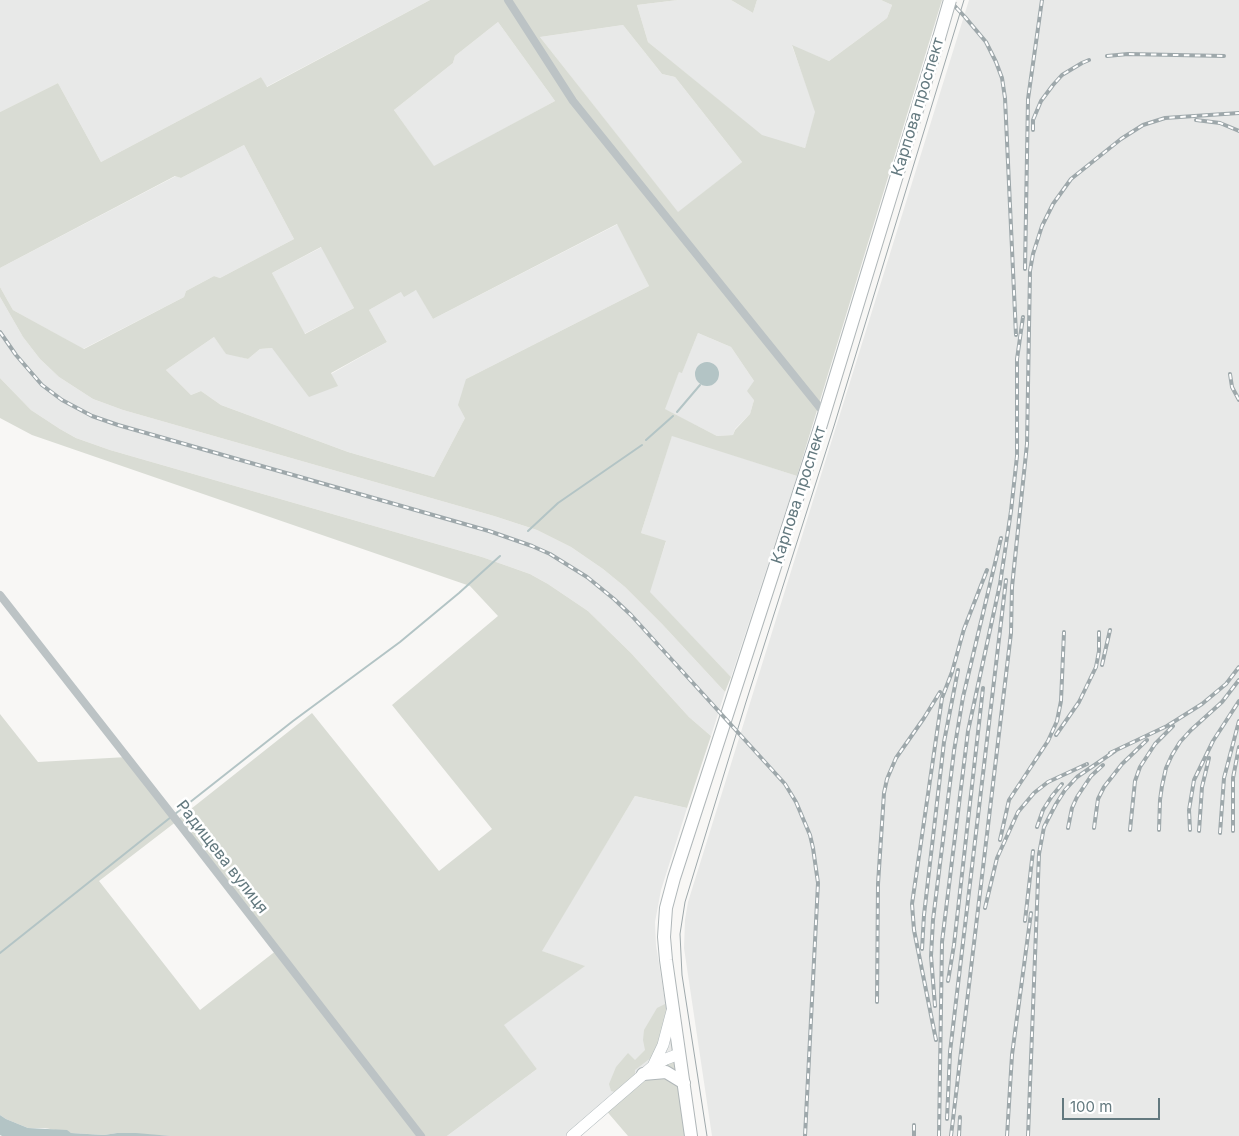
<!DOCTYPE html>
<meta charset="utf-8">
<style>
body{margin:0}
#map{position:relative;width:1239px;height:1136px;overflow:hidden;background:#f8f7f5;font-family:Inter,sans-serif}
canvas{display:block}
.scale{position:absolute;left:1062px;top:1098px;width:98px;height:22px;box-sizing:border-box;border:2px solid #63797f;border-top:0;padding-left:6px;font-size:15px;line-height:18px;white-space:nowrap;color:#63797f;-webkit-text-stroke:4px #fff;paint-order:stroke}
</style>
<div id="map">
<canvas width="1239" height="1136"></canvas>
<div class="scale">100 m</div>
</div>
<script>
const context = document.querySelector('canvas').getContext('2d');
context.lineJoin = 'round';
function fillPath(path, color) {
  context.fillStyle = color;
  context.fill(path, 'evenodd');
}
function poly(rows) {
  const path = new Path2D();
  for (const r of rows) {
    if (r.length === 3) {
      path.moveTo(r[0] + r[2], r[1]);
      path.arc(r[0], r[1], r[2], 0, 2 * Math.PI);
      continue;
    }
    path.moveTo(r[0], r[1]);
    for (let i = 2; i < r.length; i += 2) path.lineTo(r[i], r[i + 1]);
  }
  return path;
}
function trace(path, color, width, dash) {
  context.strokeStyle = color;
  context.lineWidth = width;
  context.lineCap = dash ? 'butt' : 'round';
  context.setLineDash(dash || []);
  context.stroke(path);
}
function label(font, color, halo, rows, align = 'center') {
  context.font = font + ' Inter,sans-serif';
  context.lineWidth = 5;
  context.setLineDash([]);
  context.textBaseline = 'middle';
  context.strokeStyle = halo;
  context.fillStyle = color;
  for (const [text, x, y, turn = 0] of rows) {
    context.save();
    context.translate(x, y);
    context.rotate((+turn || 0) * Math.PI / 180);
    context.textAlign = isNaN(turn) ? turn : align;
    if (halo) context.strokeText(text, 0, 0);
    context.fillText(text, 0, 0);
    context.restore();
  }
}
const built = poly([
 [0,0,430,0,266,87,261,77,101,162,58,83,0,112],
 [678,0,731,0,753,13,757,0,881,0,892,5,887,18,829,61,792,46,816,112,805,148,762,136,648,42,637,5],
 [969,0,1239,0,1239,1136,712,1136,684,948,685,920,688,902],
 [498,22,555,101,434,167,394,110,453,63,455,56],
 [623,25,662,74,675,77,742,162,678,213,540,37],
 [244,145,294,239,220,278,214,276,186,291,184,297,83,349,13,310,0,287,0,268,176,176,181,178],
 [618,224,649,286,466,379,465,418,434,477,348,452,221,405,201,391,191,395,166,370,214,337,226,353,248,359,260,349,272,348,337,386,331,374,387,342,369,310,401,292,417,290,433,319],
 [322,247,354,308,304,334,272,273],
 [0,297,23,337,40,359,59,377,93,399,123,410,494,516,537,530,571,547,603,569,625,587,662,624,725,692,711,736,689,717,631,653,588,611,548,584,530,574,482,557,110,450,76,438,60,429,31,410,0,378],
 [698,333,731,347,754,381,754,400,750,414,735,429,733,435,717,436,664,409,679,371,682,372],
 [672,435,797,476,731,677,649,592,666,542,641,533],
 [635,796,687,808,661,890,655,922,656,945,673,1051,572,1136,447,1136,537,1069,503,1025,584,966,541,951]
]);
const green = poly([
 [430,0,678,0,637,5,648,42,762,135,805,148,815,112,792,45,829,61,887,18,892,5,881,0,942,0,797,476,672,436,641,533,666,541,650,592,731,677,725,692,662,624,625,587,603,569,571,547,537,530,494,516,123,410,93,399,59,377,40,359,23,337,0,297,0,287,13,310,84,349,184,297,186,291,214,276,220,278,294,239,244,145,181,178,175,176,0,268,0,112,58,83,101,162,261,77,267,87],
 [498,22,555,101,434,166,394,110,453,63,455,56],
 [623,25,662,74,675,77,742,162,678,212,540,37],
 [617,224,649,286,466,379,458,405,465,418,434,477,348,452,221,405,201,391,191,395,166,370,214,337,226,354,248,359,260,349,272,348,309,397,338,386,331,373,387,342,369,310,401,292,404,297,416,290,433,319],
 [321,247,354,308,305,334,272,273],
 [698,333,731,347,754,381,747,391,754,400,750,414,735,430,733,435,717,436,665,409,679,372,682,373],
 [731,0,757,0,753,13],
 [0,378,31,410,60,429,76,438,110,450,482,557,530,574,548,584,588,611,631,653,689,717,711,736,687,808,635,796,542,951,585,966,504,1025,537,1069,447,1136,171,1136,117,1133,104,1135,71,1133,45,1128,28,1128,6,1119,0,1115,0,714,38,762,127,757,177,820,312,713,439,871,492,829,392,705,498,616,470,586,32,435,0,418],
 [177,821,277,950,200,1010,99,881],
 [665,1004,667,1016,664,1030,652,1057,635,1070,635,1074,620,1088,615,1092,611,1091,609,1084,616,1067,628,1053,635,1060,645,1050,643,1040,644,1030,657,1008],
 [673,1051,687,1136,628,1136,604,1108]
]);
const water = poly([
 [707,374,12],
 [0,1115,6,1119,28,1128,67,1130,71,1133,104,1135,117,1133,136,1133,171,1136,2,1136,0,1135]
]);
const stream = poly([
 [677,412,700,385],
 [646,440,673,416],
 [528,531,558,503,642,445],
 [175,814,293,721,400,642,459,593,500,556],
 [0,953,171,817]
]);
const minor = poly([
 [508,0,573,101,825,414],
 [0,595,177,821,421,1136]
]);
const secondary = poly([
 [653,1066,663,1045,672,1011],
 [572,1136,652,1067,666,1059,679,1054]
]);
const primary = poly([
 [643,1074,666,1072,684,1083],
 [691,1136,666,960,664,937,666,908,674,878,819,431,939,38]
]);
const tram = poly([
 [707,1136,682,975,680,934,685,902,746,702,834,426,964,0]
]);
const rail = poly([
 [949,0,965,17,986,42,996,62,1002,78,1005,98,1016,335],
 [1107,56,1128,54,1224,56],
 [1196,120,1220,123,1239,131],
 [1033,130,1033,120,1041,101,1053,85,1062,75,1082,63,1089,60],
 [1025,269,1028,99,1042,0],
 [0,332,16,355,42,385,62,400,92,416,118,425,489,531,532,546,550,554,587,577,614,599,631,615,785,784,796,802,810,835,813,848,818,883,805,1136],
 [1230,374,1232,387,1239,400],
 [1102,665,1110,630],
 [1056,735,1079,702,1096,667,1099,651,1099,632],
 [1110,753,1167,726,1202,704,1226,684,1239,667],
 [1037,827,1043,810,1052,796,1062,784],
 [1068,828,1072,808,1077,797,1091,776,1103,765],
 [1094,828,1098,799,1104,787,1122,764,1147,740],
 [1130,830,1135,781,1140,767,1155,744,1173,726],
 [1159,830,1160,800,1162,786,1166,768,1172,755,1180,742,1191,730,1222,702,1239,680],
 [1190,830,1189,810,1194,780,1213,741,1239,701],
 [1199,831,1202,787,1209,758],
 [1233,831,1233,778,1239,747],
 [1220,833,1224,778,1239,721],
 [1000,840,1009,800,1048,741,1057,721,1061,701,1064,632],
 [985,908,997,858,1018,812,1034,793,1048,782,1087,764],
 [1025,921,1033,851],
 [922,949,924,915,944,742,958,670],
 [948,981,954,945,983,688],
 [877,1002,878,884,884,793,887,779,896,758,924,718,940,692],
 [935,1006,931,956,933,920,954,751,963,697,1001,538],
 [936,1040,914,930,912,904,942,698,952,672,964,629,987,570],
 [947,1119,950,1052,1006,580],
 [914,1125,914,1136],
 [939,1136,942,942,968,731,1000,584,1011,511,1017,456,1017,359,1023,317],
 [951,1136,1011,633,1012,587,1027,444,1030,271,1033,254,1042,226,1053,204,1071,179,1121,139,1143,125,1165,118,1239,113],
 [959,1136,960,1117],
 [1007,1136,1012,1055,1031,913],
 [1028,1136,1039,854,1044,827,1056,804,1065,790,1077,777,1115,751]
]);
const primaryBridge = poly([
 [939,38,950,0]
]);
const streetNames = [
 ["Карпова проспект",918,107,-73],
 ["Карпова проспект",799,495,-72],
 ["Радищева вулиця",222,857,52]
];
fillPath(built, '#e8e9e8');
fillPath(green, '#d9dcd4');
fillPath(water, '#b3c4c5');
trace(stream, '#b3c4c5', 2);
trace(secondary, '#aeb7ba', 12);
trace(primary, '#b0b7b9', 14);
trace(minor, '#bcc3c5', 8);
trace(secondary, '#fff', 11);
trace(primary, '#fff', 12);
trace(tram, '#9ea8ab', 1);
trace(rail, '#9ea8ab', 4);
trace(rail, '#fff', 2, [5.5]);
trace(primaryBridge, '#b0b7b9', 14, []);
trace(primaryBridge, '#fff', 12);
label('16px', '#63797f', '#fff', streetNames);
</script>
